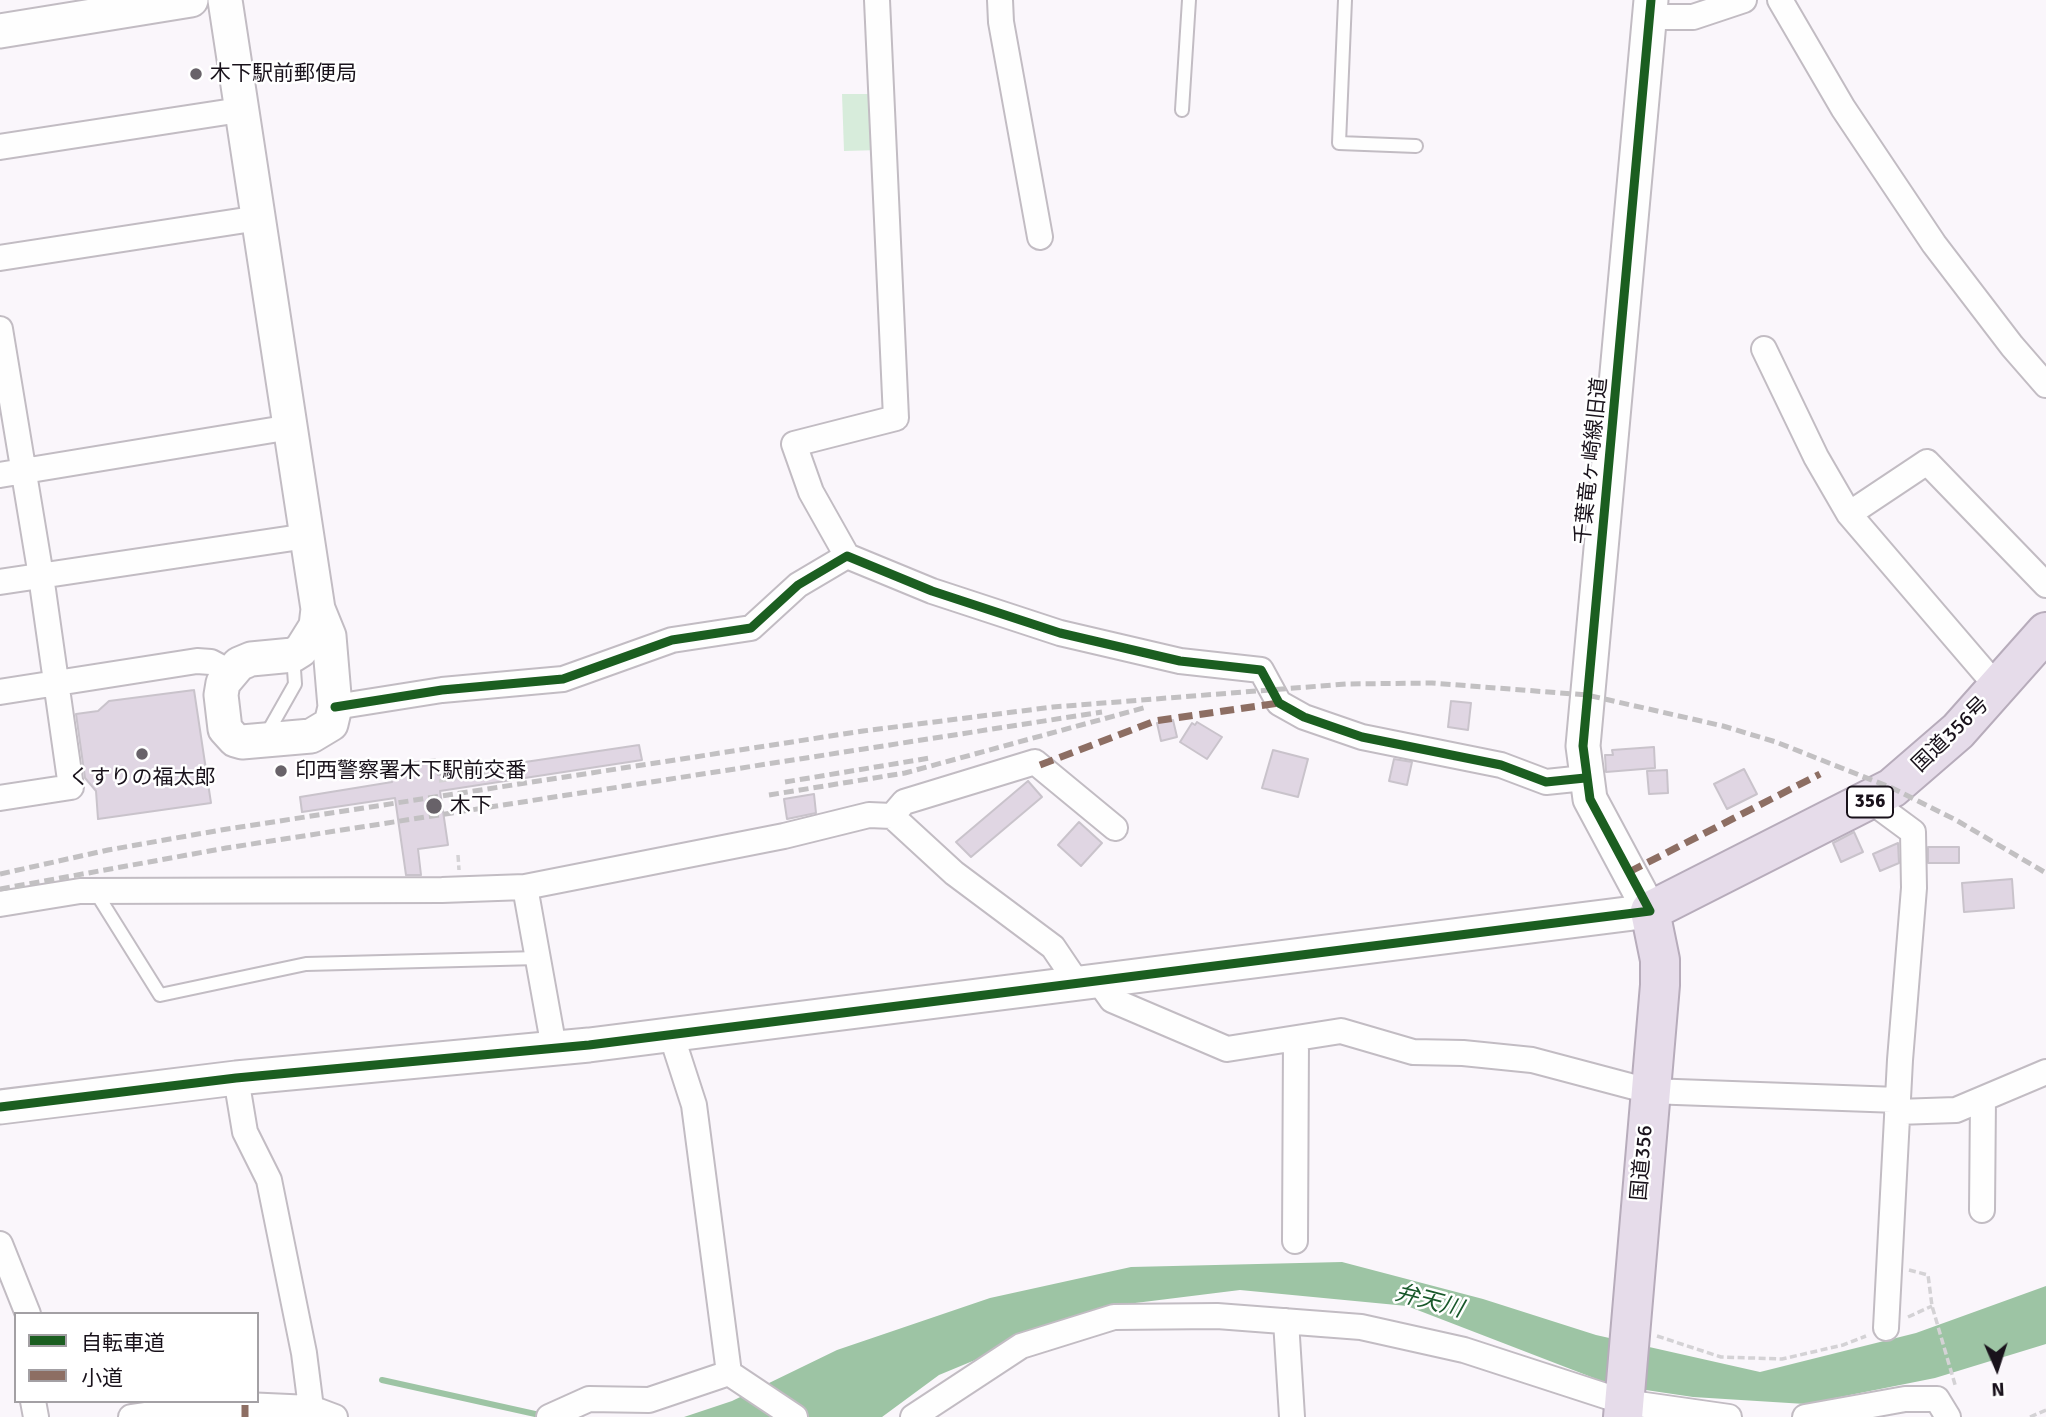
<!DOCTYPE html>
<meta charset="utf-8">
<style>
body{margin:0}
#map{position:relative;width:2046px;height:1417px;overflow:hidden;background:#faf6fb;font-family:Signika,"Noto Sans JP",sans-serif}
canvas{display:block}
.legend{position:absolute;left:14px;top:1312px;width:245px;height:91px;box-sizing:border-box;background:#fff;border:2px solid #a3a0a4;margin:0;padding:9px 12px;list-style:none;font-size:21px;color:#19121b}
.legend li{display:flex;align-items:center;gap:14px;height:35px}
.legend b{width:35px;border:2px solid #a3a0a4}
.north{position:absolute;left:1962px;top:1333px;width:70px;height:70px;-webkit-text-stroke:5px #fff;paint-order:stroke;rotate:177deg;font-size:19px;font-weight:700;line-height:28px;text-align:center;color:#19121b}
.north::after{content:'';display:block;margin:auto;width:24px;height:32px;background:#19121b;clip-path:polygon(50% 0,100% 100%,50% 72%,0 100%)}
</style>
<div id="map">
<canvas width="2046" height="1417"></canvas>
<ul class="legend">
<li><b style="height:9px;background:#1b5e20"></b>自転車道</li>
<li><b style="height:9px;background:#8d6e63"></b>小道</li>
</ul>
<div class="north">N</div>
</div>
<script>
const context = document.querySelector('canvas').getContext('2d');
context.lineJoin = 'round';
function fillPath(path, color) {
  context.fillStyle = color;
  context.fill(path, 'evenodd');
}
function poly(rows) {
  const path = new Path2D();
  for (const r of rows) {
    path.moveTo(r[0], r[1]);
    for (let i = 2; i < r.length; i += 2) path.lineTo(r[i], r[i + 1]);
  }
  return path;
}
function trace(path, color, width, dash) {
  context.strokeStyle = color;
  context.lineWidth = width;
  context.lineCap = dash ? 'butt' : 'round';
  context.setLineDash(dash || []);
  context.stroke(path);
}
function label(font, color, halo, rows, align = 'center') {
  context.font = font + ' Signika,"Noto Sans JP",sans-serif';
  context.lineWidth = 5;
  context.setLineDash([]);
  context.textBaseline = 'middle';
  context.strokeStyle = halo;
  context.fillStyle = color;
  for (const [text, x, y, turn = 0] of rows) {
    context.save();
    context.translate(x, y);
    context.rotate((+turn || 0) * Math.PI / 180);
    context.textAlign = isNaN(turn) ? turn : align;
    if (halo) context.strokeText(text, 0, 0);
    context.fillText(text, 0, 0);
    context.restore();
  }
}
const green = poly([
 [842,94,878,94,880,150,844,151]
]);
const water = poly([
 [1342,1262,1483,1299,1596,1335,1760,1372,1916,1333,2046,1286,2046,1344,1935,1378,1805,1404,1693,1397,1612,1385,1407,1306,1240,1290,1103,1307,939,1375,882,1417,684,1417,732,1401,837,1350,990,1298,1131,1267]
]);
const stream = poly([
 [382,1380,544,1416]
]);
const building = poly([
 [194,690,211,803,98,819,96,791,85,778,76,714,98,711,109,701,194,690],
 [1451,701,1471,703,1468,730,1448,727,1451,701],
 [1173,720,1177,737,1161,741,1157,723,1173,720],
 [1197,722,1222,737,1207,759,1180,742,1192,723,1195,725,1197,722],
 [639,745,642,760,440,791,448,845,418,849,421,875,406,875,395,798,302,812,300,797,392,782,390,766,435,759,438,775,639,745],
 [1654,747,1655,768,1606,772,1605,755,1613,755,1612,750,1654,747],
 [1273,750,1308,759,1298,797,1262,788,1273,750],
 [1394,759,1412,762,1407,785,1389,781,1394,759],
 [1744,769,1757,794,1727,809,1714,784,1744,769],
 [1667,770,1668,793,1649,794,1647,771,1667,770],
 [1028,781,1042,797,971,857,956,842,1028,781],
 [814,794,816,813,787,819,784,799,814,794],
 [1079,822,1102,843,1081,866,1058,845,1079,822],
 [1854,832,1863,852,1841,862,1833,843,1854,832],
 [1898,843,1899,863,1880,871,1873,854,1898,843],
 [1928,847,1959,847,1959,863,1928,863,1928,847],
 [2012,879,2014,908,1964,912,1962,883,2012,879]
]);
const path = poly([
 [439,781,488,774],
 [458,855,459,870],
 [1909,1270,1928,1275,1932,1306,1956,1388],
 [1908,1317,1932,1306],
 [1657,1336,1721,1357,1782,1359,1843,1345,1866,1336],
 [2030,1417,2046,1410]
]);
const lane = poly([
 [1345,0,1339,143,1416,146],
 [1182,110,1189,0],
 [265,737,295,684,293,655],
 [95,891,160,995,306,964,538,958]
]);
const street = poly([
 [1000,0,1001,22,1040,237],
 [1780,0,1843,108,1934,244,2012,346,2046,385],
 [1649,17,1693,17,1744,0],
 [0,147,240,110],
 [0,258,259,218],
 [0,329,41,576,71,787,0,798],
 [1764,349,1816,457,1849,514,1999,689],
 [0,475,291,427],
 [1849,514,1927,462,2046,585],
 [847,556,811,492,794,444,896,418,877,0],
 [0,582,307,536],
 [0,692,197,661,211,662,230,672],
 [335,707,442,690,563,679,672,640,751,628,798,585,847,556,932,591,1060,633,1180,661,1261,670,1279,703,1304,717,1362,737,1501,765,1546,782,1585,778],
 [1871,801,1913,832,1914,888,1900,1060,1886,1328],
 [892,816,904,802,1035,762,1115,828],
 [525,887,554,1048],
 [0,904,80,891,442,890,525,887,784,836,869,815,892,816,954,873,1053,947,1076,981],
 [1097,979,1112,1000,1227,1049,1341,1031,1413,1052,1463,1053,1532,1060,1649,1091,1898,1100],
 [671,1034,694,1105,729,1373],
 [236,1078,245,1132,269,1180,304,1353,311,1408],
 [1897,1112,1956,1110,2046,1072],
 [1982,1210,1983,1099],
 [1295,1241,1296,1040],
 [0,1244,28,1314],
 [1286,1321,1292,1417],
 [729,1373,795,1417],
 [33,1401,36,1417],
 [131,1417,198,1407,245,1405,311,1408,335,1417],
 [549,1417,589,1399,649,1400,729,1373],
 [913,1417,1021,1346,1114,1317,1217,1316,1361,1327,1464,1350,1624,1402,1729,1417],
 [1805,1417,1905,1399,1937,1399,1948,1417]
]);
const secondary = poly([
 [225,0,318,609,316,626,301,650,293,655,251,659,239,664,223,683,221,695,225,729,235,740,242,742,311,736,331,724,335,707,329,636,318,609],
 [0,31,191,0],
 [0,1107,236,1078,589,1045,1650,911,1590,799,1583,746,1651,0]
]);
const highway = poly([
 [1623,1417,1660,985,1660,960,1650,911,1892,788,1958,731,2046,632]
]);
const rail = poly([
 [785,782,930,758],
 [769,795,905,773,1147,707],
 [0,874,108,850,221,830,863,731,1053,707,1346,684,1432,683,1587,695,1723,726,1776,742,1892,788,1956,820,2046,873],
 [0,889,226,848,1102,712]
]);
const quiet = poly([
 [1040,765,1155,721,1279,703],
 [1629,872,1820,774],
 [245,1405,245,1417]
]);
const cycleway = poly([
 [335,707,442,690,563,679,672,640,751,628,798,585,847,556,932,591,1060,633,1180,661,1261,670,1279,703,1304,717,1362,737,1501,765,1546,782,1585,778],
 [0,1107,236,1078,589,1045,1650,911,1590,799,1583,746,1651,0]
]);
const markers = [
 [196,74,7,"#686269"],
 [142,754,7,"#686269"],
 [281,771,7,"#686269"],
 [434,806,9,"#686269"]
];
const shields = [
 [1870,802,46]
];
const shieldNames = [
 ["356",1870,802]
];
const poiNames = [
 ["木下駅前郵便局",210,74],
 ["印西警察署木下駅前交番",295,771],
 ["くすりの福太郎",142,778,"center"],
 ["木下",450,806]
];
const streetNames = [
 ["千葉竜ヶ崎線旧道",1592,461,-84],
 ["国道356号",1951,735,-44],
 ["国道356",1643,1163,-85]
];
const waterNames = [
 ["弁天川",1429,1302,15]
];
fillPath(green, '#d7ecdb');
fillPath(water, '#9dc4a4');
trace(stream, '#9dc4a4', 6);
fillPath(building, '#e0d6e3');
trace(building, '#c9c3cb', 2);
trace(lane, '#c2bcc3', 16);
trace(street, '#c2bcc3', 28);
trace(secondary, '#c2bcc3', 37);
trace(highway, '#b7acbb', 42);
trace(path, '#d4d2d5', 3.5, [7, 3.5]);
trace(lane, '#fefefe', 12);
trace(street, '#fefefe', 24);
trace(secondary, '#fefefe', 33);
trace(highway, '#e6dcea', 38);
trace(rail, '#c2c0c2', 5, [10, 5]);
trace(quiet, '#8d6e63', 7, [14, 7]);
trace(cycleway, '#1b5e20', 9);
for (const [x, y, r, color] of markers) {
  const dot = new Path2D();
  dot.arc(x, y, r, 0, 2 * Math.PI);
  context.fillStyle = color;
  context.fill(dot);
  trace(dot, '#fff', 2.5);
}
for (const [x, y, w] of shields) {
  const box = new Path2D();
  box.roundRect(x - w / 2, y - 15.5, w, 31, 5);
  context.fillStyle = '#fff';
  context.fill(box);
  trace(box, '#19121b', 2);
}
label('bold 19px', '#19121b', null, shieldNames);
label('21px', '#19121b', '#fff', poiNames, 'left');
label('21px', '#19121b', '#fff', streetNames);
label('italic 23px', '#18582a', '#fff', waterNames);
</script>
